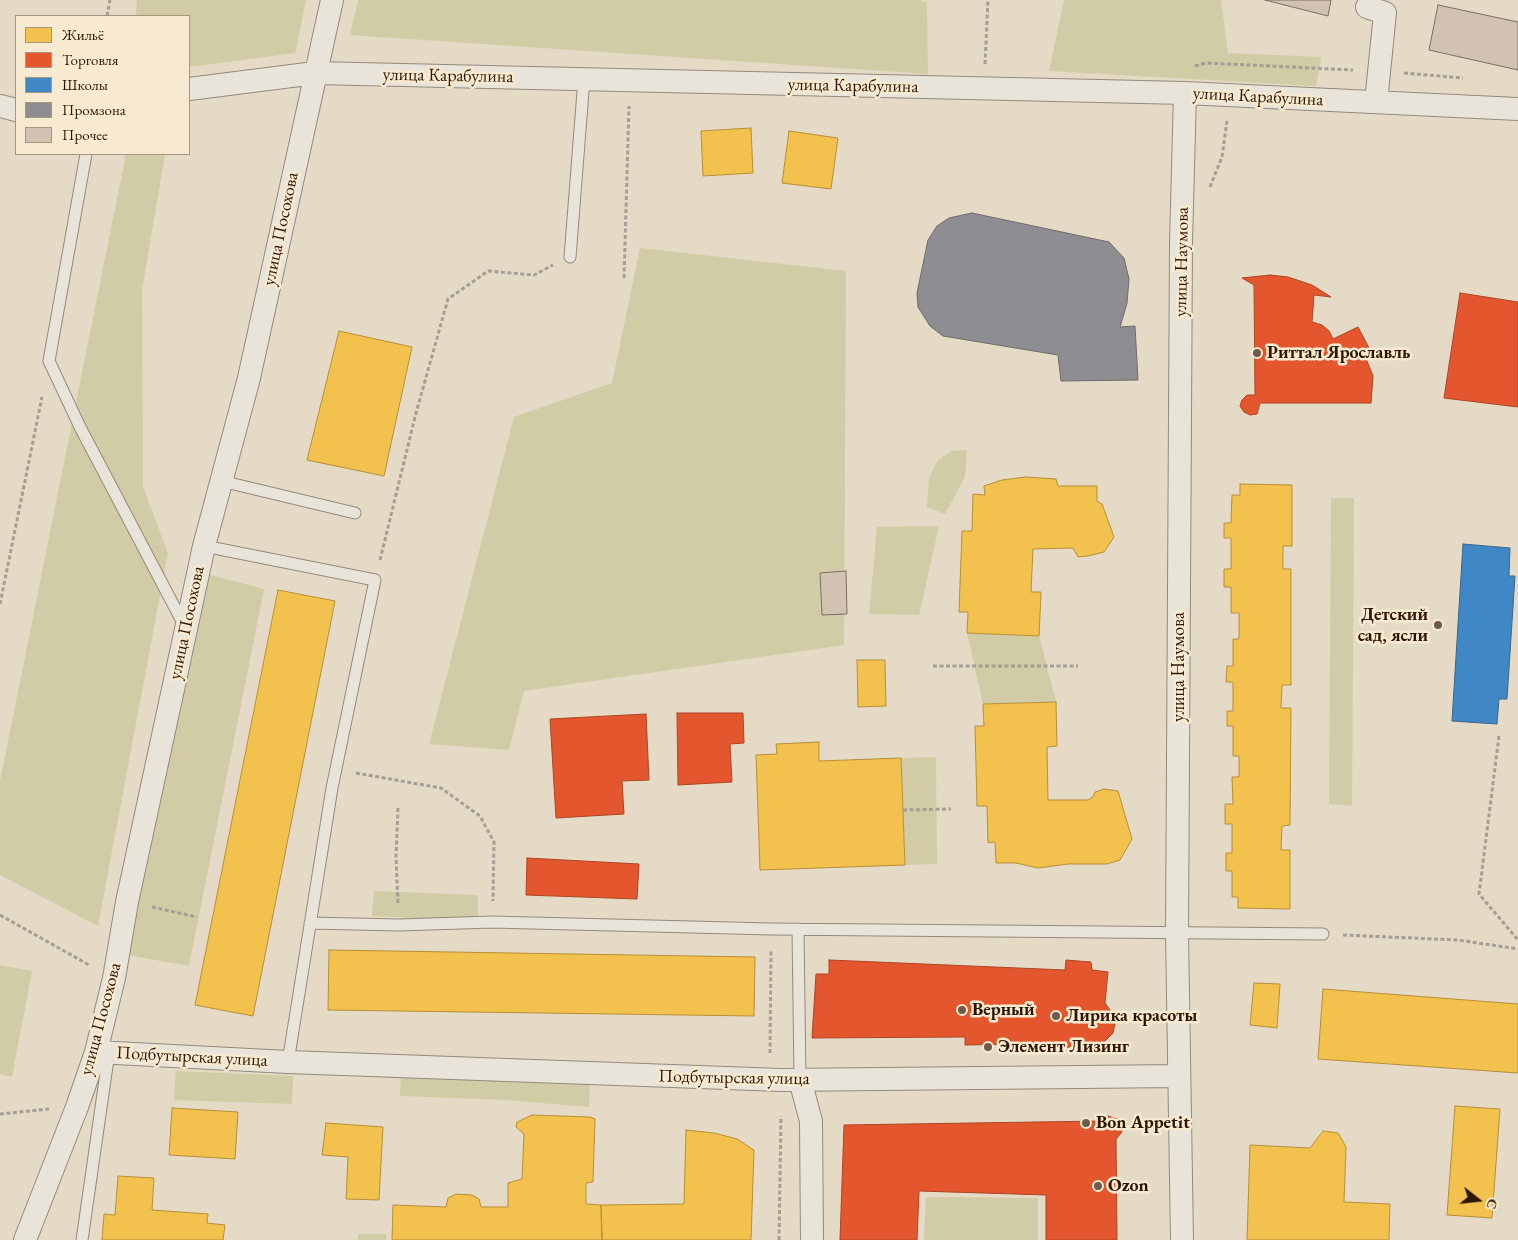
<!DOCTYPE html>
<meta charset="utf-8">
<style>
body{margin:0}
#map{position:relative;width:1518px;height:1240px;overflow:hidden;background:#e5dac5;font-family:"EB Garamond",serif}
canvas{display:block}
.legend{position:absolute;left:15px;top:15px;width:175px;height:140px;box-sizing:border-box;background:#f7ead0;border:1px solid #a7957f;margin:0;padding:6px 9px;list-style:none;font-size:15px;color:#2e1606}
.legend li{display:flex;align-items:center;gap:10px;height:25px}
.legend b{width:25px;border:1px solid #a7957f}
.north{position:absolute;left:1453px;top:1175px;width:50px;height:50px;-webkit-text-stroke:4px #f7ead0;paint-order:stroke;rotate:106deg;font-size:14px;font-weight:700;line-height:20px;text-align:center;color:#2e1606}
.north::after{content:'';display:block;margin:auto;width:18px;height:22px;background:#2e1606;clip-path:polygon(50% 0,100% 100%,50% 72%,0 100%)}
</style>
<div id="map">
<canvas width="1518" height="1240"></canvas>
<ul class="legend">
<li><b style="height:14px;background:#f2c14e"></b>Жильё</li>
<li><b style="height:14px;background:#e4572e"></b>Торговля</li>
<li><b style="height:14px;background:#3f88c5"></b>Школы</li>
<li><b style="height:14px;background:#8d8d92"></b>Промзона</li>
<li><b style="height:14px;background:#d1c2b1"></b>Прочее</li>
</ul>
<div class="north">С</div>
</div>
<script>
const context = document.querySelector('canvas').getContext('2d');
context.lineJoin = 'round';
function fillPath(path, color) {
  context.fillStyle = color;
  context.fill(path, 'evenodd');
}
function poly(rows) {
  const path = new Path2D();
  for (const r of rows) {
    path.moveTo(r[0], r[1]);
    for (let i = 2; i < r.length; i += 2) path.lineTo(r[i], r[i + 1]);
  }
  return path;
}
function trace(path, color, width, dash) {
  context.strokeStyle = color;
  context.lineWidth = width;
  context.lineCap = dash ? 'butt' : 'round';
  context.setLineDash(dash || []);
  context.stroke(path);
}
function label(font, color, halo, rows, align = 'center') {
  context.font = font + ' "EB Garamond",serif';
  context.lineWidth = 5;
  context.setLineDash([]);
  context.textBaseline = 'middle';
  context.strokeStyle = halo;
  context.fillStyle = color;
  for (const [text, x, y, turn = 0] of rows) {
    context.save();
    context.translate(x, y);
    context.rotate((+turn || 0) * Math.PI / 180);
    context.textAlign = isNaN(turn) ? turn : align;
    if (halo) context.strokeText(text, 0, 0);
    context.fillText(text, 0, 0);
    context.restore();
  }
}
const green = poly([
 [137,0,306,0,295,53,189,67,189,16,136,16],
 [358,0,919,0,927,3,928,74,350,35],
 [1064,0,1221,0,1228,53,1321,57,1316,86,1049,71],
 [126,154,165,154,142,291,143,487,168,553,98,926,0,875,0,781],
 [640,248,846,271,844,645,524,691,509,750,429,744,514,417,612,383],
 [967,450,965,477,945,514,927,507,929,478,938,460,951,451],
 [1331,498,1354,498,1352,806,1329,804],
 [939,526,919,615,869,614,877,527],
 [203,573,264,589,189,966,128,955],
 [967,633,1039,636,1056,702,983,704],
 [936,757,937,864,905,865,901,758],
 [374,891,478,895,478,921,372,916],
 [0,965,32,971,12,1077,0,1074],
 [176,1071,293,1076,292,1104,174,1100],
 [401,1077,590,1085,589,1107,506,1100,400,1096],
 [926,1197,1038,1198,1038,1240,924,1240],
 [358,1234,386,1234,386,1240,358,1240]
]);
const homes = poly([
 [751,128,753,173,703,176,701,131,751,128],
 [789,131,838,138,831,189,782,183,789,131],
 [339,331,412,347,384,476,307,460,339,331],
 [1026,477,1056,479,1058,486,1097,486,1097,501,1102,504,1114,537,1104,552,1088,556,1078,557,1073,548,1033,549,1031,592,1041,592,1039,636,967,633,968,612,959,612,962,531,972,531,973,494,985,495,984,486,1002,480,1026,477],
 [1240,484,1292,485,1292,546,1283,546,1283,569,1291,569,1291,685,1282,685,1281,708,1291,708,1290,825,1282,826,1281,850,1290,850,1290,909,1238,908,1238,897,1232,897,1232,871,1226,871,1226,853,1232,853,1232,824,1225,824,1225,804,1233,804,1232,777,1239,777,1239,756,1233,756,1233,726,1227,726,1227,711,1233,711,1233,682,1226,682,1227,666,1233,666,1233,639,1239,639,1239,613,1231,613,1231,587,1224,587,1224,569,1231,569,1231,538,1224,538,1224,523,1231,523,1232,495,1240,495,1240,484],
 [278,590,335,601,253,1016,195,1005,278,590],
 [857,660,885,660,886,706,858,707,857,660],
 [1056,702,1057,746,1047,747,1048,800,1088,800,1093,797,1095,792,1104,789,1118,791,1132,839,1120,860,1107,864,1068,864,1038,868,1016,863,996,863,995,842,988,843,987,806,977,806,975,726,984,726,983,704,1056,702],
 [819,742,819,761,901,758,905,865,760,870,756,755,777,754,776,744,819,742],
 [329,950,755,957,754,1016,328,1010,329,950],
 [1254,983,1280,984,1277,1028,1250,1025,1254,983],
 [1323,989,1518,1004,1518,1073,1318,1059,1323,989],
 [1455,1106,1500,1109,1492,1218,1447,1215,1455,1106],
 [172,1108,238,1112,235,1159,169,1155,172,1108],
 [532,1115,590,1117,595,1119,593,1182,586,1183,586,1204,601,1205,602,1240,392,1240,393,1205,446,1207,448,1198,456,1194,472,1195,479,1199,481,1207,508,1207,508,1183,522,1179,524,1134,516,1127,517,1122,532,1115],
 [326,1123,383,1127,379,1200,346,1199,348,1157,322,1155,326,1123],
 [686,1130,714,1133,737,1139,754,1150,751,1240,602,1240,601,1205,684,1204,686,1130],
 [1323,1131,1338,1133,1346,1147,1344,1202,1390,1204,1389,1240,1247,1240,1250,1145,1310,1148,1323,1131],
 [118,1176,154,1178,152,1210,208,1214,207,1223,225,1225,223,1240,102,1240,104,1214,115,1215,118,1176]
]);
const shops = poly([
 [1270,275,1288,277,1312,285,1331,297,1314,295,1312,322,1322,325,1329,331,1333,339,1358,327,1369,348,1363,351,1373,376,1371,403,1260,403,1257,414,1250,415,1244,412,1240,406,1242,400,1247,395,1255,395,1254,285,1242,278,1270,275],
 [1460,293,1518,302,1518,407,1444,398,1460,293],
 [677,713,743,713,744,743,730,744,732,782,678,785,677,713],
 [646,714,649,780,622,781,624,814,556,818,550,719,646,714],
 [527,858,639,864,637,899,526,895,527,858],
 [829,960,1065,970,1066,960,1091,962,1092,970,1108,972,1105,1003,1114,1016,1115,1024,1113,1033,1104,1042,1056,1049,1036,1049,1019,1044,965,1045,965,1037,812,1038,816,974,829,974,829,960],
 [1108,1116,1120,1120,1122,1132,1116,1139,1117,1240,1046,1240,1046,1195,919,1191,917,1240,840,1240,844,1125,1101,1121,1108,1116]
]);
const schools = poly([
 [1463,544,1510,548,1509,576,1515,576,1507,699,1499,699,1497,724,1452,721,1463,544]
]);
const industry = poly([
 [972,213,1109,242,1124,258,1129,279,1127,303,1120,327,1135,326,1138,380,1061,381,1058,355,943,336,930,326,918,307,917,293,928,240,937,226,949,218,972,213]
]);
const building = poly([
 [1265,0,1331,0,1328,16,1265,0],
 [1438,5,1518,22,1518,70,1429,50,1438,5],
 [846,571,847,614,822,615,820,573,846,571]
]);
const path = poly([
 [107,16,110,0],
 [985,64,988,0],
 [1195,66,1206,63,1353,70],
 [1404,73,1463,78],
 [1210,187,1222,157,1227,121],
 [624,278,629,106],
 [380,560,416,413,448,299,488,271,534,275,553,265],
 [0,604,42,397],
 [933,666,1078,666],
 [1499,736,1479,894,1518,940],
 [356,773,441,788,480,816,494,842,493,901],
 [398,808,396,857,398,904],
 [903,810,951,809],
 [152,907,197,917],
 [0,915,89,965],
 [1343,935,1458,940,1518,949],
 [770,1053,771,949],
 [0,1114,49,1109],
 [779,1240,781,1116]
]);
const lane = poly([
 [86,154,49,361,80,427,184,625],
 [570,257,584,79],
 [221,481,355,513],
 [204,546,375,580,332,788,288,1062],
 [310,923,399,925,492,922,771,929,1323,934],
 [798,929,800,1080],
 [82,1240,109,1052]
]);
const street = poly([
 [1367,7,1385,13,1376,102],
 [189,89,315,73,1185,93,1518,109],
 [0,106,16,110],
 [96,1052,288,1062,781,1080,1179,1076],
 [800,1080,811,1121,812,1240],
 [25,1240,77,1107,96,1052,114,978,127,902,204,546,249,378,332,0],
 [1182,1240,1177,933,1181,243,1185,93]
]);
const markers = [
 [1257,353,5,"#6e5b49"],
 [1438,625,5,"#6e5b49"],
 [962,1010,5,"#6e5b49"],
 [1056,1016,5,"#6e5b49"],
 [988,1047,5,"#6e5b49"],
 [1086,1123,5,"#6e5b49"],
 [1098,1186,5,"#6e5b49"]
];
const streetNames = [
 ["улица Карабулина",448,76,1],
 ["улица Карабулина",853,86,1],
 ["улица Карабулина",1258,97,3],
 ["улица Посохова",281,229,-78],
 ["улица Наумова",1182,262,-89],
 ["улица Посохова",187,623,-78],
 ["улица Наумова",1179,667,-90],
 ["улица Посохова",101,1019,-75],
 ["Подбутырская улица",192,1057,3],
 ["Подбутырская улица",734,1078,1]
];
const poiNames = [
 ["Риттал Ярославль",1267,353],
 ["Детский",1428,615,"right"],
 ["сад, ясли",1428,636,"right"],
 ["Верный",972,1010],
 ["Лирика красоты",1066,1016],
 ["Элемент Лизинг",998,1047],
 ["Bon Appetit",1096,1123],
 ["Ozon",1108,1186]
];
fillPath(green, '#d1cca5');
fillPath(homes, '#f2c14e');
trace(homes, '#b78e38', 1);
fillPath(shops, '#e4572e');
trace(shops, '#ad4422', 1);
fillPath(schools, '#3f88c5');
trace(schools, '#3a668c', 1);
fillPath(industry, '#8d8d92');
trace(industry, '#706968', 1);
fillPath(building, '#d1c2b1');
trace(building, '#797063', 1);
trace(lane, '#938a7c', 13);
trace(street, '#938a7c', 24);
trace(path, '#a59e95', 3, [4, 2.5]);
trace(lane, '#e9e4d9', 11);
trace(street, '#e9e4d9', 22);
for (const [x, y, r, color] of markers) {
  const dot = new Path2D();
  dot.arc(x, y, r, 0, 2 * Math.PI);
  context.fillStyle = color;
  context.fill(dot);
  trace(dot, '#f7ead0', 2);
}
label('18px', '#2e1606', '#f7ead0', streetNames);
label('bold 18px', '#2e1606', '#f7ead0', poiNames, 'left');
</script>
